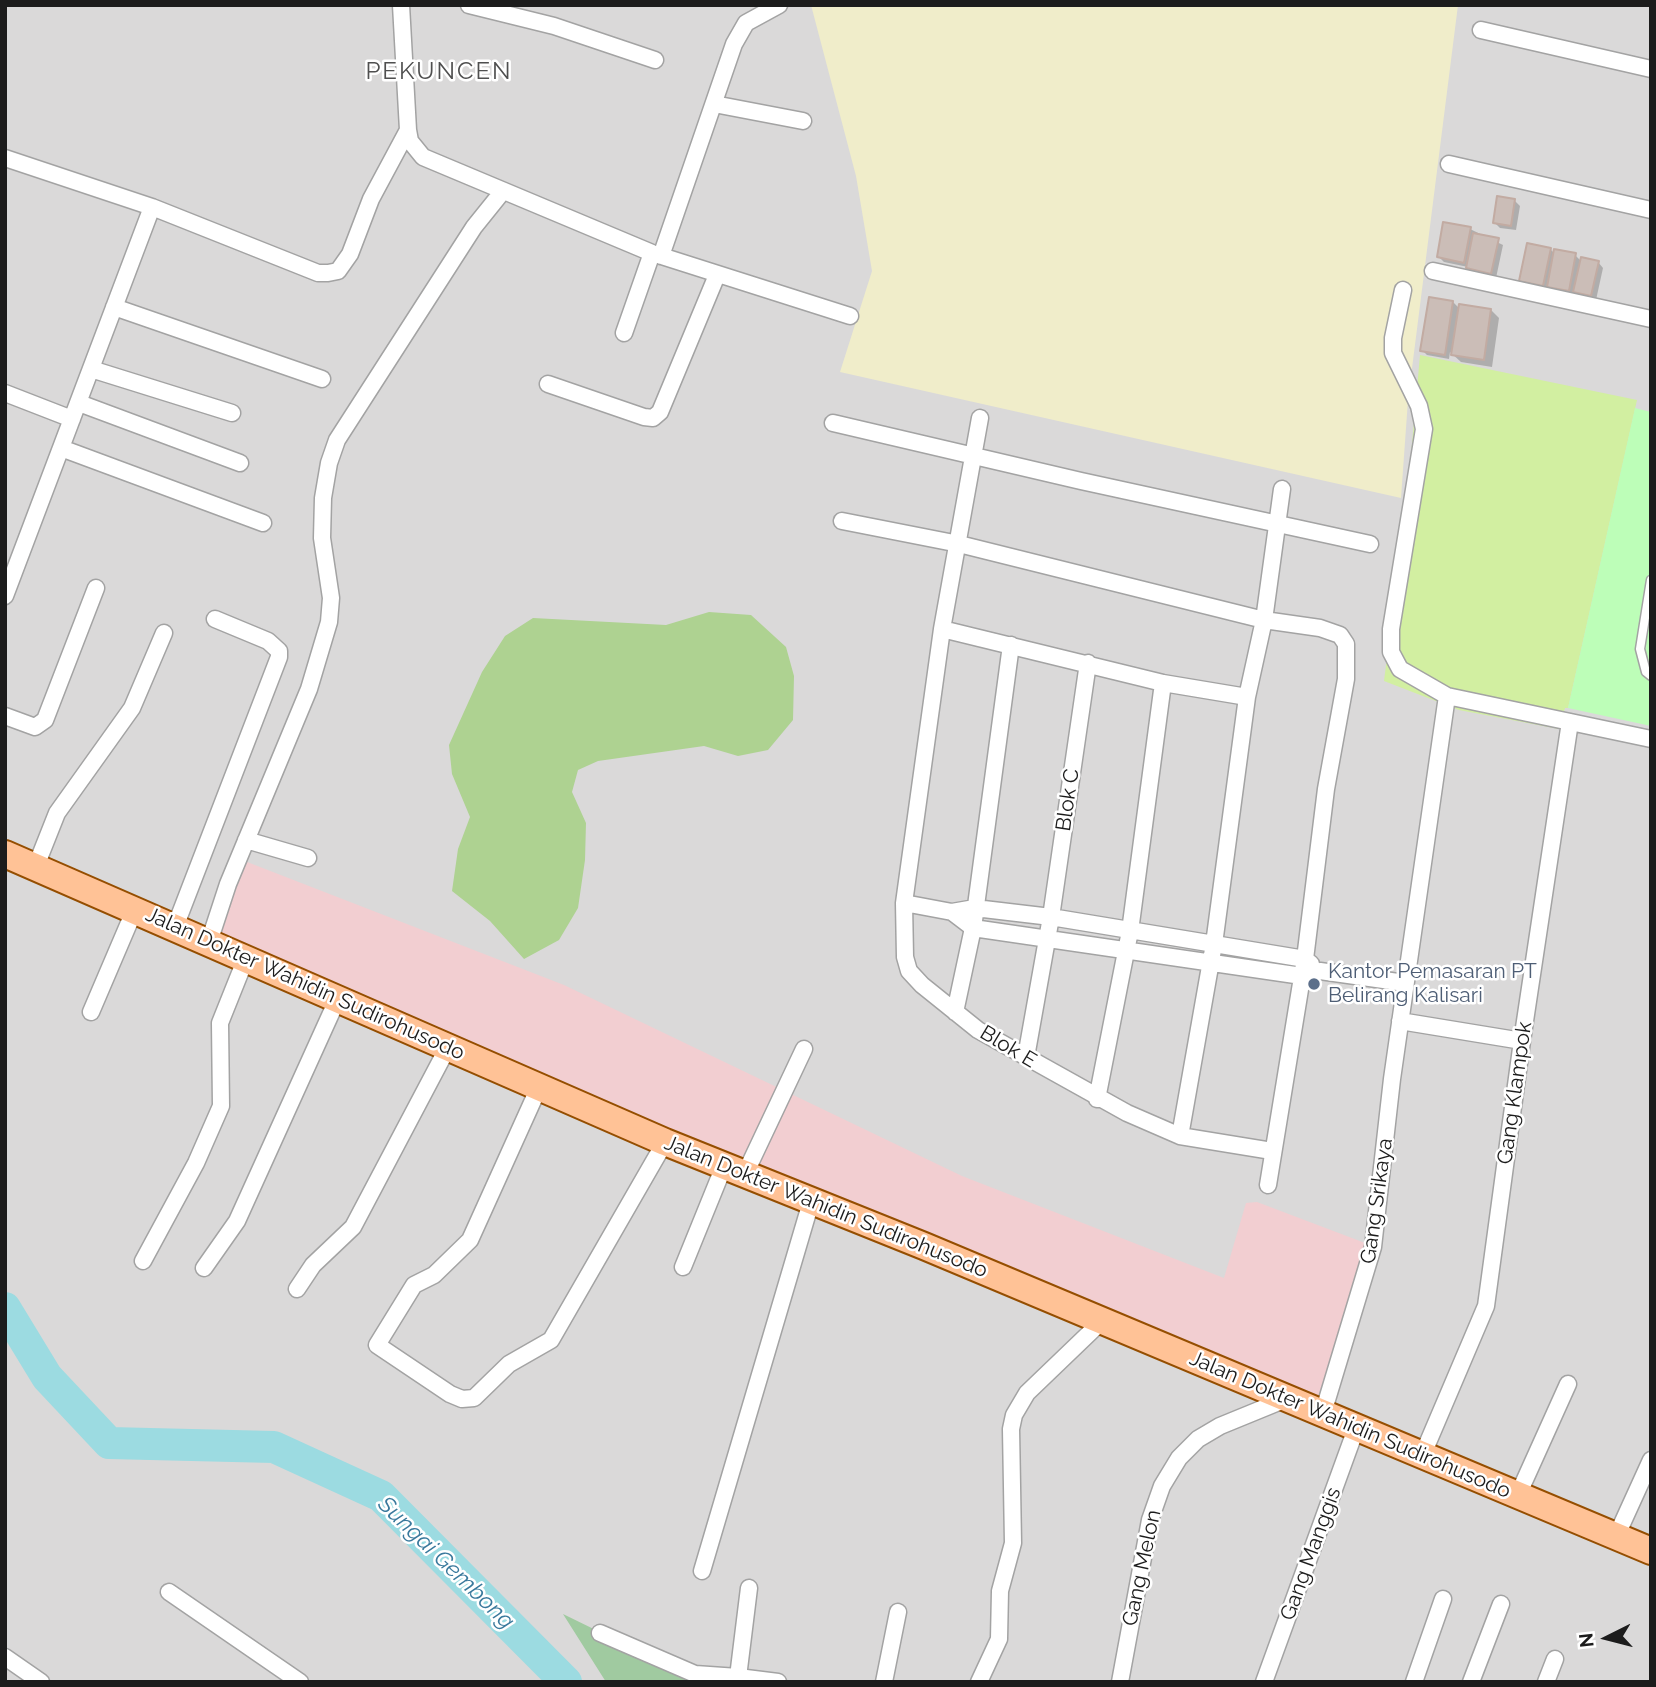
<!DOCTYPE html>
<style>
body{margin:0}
#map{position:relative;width:1656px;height:1687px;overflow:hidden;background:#efe8e1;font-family:Raleway,sans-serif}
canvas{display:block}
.frame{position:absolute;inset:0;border:7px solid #1c1c1c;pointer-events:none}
.north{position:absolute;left:1572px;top:1603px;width:70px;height:70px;-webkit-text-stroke:5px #fff;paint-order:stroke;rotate:264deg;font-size:19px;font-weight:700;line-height:28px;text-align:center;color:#1c1c1c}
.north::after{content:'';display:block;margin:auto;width:24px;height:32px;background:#1c1c1c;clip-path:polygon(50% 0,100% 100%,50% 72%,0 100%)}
</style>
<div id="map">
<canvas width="1656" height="1687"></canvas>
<div class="frame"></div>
<div class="north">N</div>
</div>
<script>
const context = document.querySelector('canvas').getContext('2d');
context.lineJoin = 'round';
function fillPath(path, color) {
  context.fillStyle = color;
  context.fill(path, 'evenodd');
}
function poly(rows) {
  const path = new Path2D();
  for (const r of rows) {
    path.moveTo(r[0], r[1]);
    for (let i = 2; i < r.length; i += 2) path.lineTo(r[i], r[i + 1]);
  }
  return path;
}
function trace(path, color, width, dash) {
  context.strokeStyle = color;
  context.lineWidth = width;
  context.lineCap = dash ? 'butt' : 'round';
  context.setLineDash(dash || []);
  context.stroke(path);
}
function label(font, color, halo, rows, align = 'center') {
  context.font = font + ' Raleway,sans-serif';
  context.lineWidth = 5;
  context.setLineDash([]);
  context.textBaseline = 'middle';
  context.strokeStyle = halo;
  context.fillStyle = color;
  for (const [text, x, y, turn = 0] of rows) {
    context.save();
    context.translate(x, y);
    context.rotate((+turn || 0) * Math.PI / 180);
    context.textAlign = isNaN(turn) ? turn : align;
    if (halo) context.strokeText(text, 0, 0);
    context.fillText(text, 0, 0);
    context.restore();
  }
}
const residential = poly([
 [5,5,1651,5,1651,1682,5,1682]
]);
const commercial = poly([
 [242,860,564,985,962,1176,1224,1278,1246,1203,1257,1202,1373,1246,1326,1409,214,940]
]);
const farmland = poly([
 [811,5,1458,5,1408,400,1401,498,840,372,872,271,856,176]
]);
const grass = poly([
 [1420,355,1637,400,1568,708,1565,708,1559,729,1459,710,1384,681,1407,499]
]);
const forest = poly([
 [709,612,751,615,786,647,794,676,793,720,768,750,738,756,704,746,598,761,578,770,572,792,586,823,585,860,578,908,559,940,524,959,490,921,452,891,458,849,470,817,452,774,449,745,482,672,505,636,533,618,666,625]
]);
const cemetery = poly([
 [563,1614,653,1658,777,1682,606,1682]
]);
const park = poly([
 [1635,408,1651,412,1651,726,1568,708]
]);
const shadow = poly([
 [1515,201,1520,206,1516,230,1500,228,1495,223],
 [1470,229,1503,245,1496,278,1473,273,1468,267,1444,262,1438,256],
 [1528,245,1551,250,1555,254,1575,255,1581,261,1598,262,1603,268,1596,300,1580,297,1575,291,1574,295,1554,291,1549,286,1548,290,1526,285,1521,280],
 [1453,302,1460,309,1491,310,1499,318,1492,367,1461,362,1450,352,1449,359,1427,355,1422,350]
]);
const river = poly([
 [5,1308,47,1377,109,1443,274,1447,381,1496,566,1682]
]);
const building = poly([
 [1497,196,1515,199,1511,226,1493,223,1497,196],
 [1443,222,1471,227,1464,263,1437,257,1443,222],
 [1473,233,1499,238,1491,274,1466,268,1473,233],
 [1527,243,1551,248,1543,286,1519,281,1527,243],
 [1554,249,1576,253,1569,291,1547,287,1554,249],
 [1581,257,1599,261,1591,296,1573,292,1581,257],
 [1429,297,1453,301,1445,355,1420,351,1429,297],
 [1459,304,1491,309,1484,360,1451,355,1459,304]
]);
const service = poly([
 [1651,580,1640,649,1646,672,1651,676]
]);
const minor = poly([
 [401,5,408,130,410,141,423,157,652,253,850,316],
 [469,5,554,26,655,60],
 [1481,30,1651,69],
 [714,104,803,121],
 [5,158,152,207,318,273,328,273,338,271,350,254,371,199,408,130],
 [1449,164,1651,210],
 [661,256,734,44,746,23,779,5],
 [1433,271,1651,319],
 [1403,290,1393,338,1393,353,1419,406,1424,429,1391,629,1391,652,1400,669,1447,696,1651,739],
 [114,307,322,379],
 [624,333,652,253],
 [91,369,232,413],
 [548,384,644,417,653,418,660,412,717,275],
 [5,393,72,419],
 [79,403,240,463],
 [980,418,942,629,904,903,905,957,909,971,922,985,978,1030,1127,1113,1180,1136,1272,1151],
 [833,423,1081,481,1370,544],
 [61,448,263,523],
 [842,521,959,544,1264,620,1320,628,1340,635,1346,644,1346,679,1326,789,1305,959,1268,1185],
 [5,596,152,207],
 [942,629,1163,683,1247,697],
 [5,716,35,727,45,720,96,588],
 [246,840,308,858],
 [36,866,57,813,132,708,164,633],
 [904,903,952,912,975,908,1051,917,1305,959,1311,964],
 [952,912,973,928,1302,976,1320,971,1405,983],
 [175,927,279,657,279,651,268,641,215,619],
 [209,942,228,884,309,689,329,622,331,598,322,538,323,498,329,463,337,440,474,227,503,191],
 [91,1012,135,909],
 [955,1012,973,928,1011,645],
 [1400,1021,1522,1041],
 [1026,1057,1051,917,1088,663],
 [540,1085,470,1240,434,1275,414,1285,377,1345,450,1394,462,1399,474,1398,509,1364,551,1340,665,1142],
 [1097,1099,1130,931,1163,683],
 [1180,1136,1214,944,1247,697,1264,620,1282,489],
 [745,1174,804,1049],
 [143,1261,196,1163,221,1106,220,1023,246,958],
 [683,1267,724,1166],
 [204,1268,237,1221,338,998],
 [297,1289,313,1265,353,1227,448,1047],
 [1323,1413,1373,1247,1392,1079,1447,696],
 [1423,1454,1486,1306,1522,1041,1570,722],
 [1518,1495,1568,1384],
 [1616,1537,1651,1460],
 [702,1571,811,1202],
 [169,1592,300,1682],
 [600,1633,695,1674,738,1677,749,1588],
 [5,1657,41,1682],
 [736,1682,738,1677,778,1682],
 [884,1682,898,1612],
 [979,1682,999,1639,1000,1591,1013,1543,1011,1429,1014,1415,1027,1393,1102,1321],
 [1120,1682,1150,1520,1162,1486,1179,1458,1198,1439,1220,1426,1286,1399],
 [1264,1682,1357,1426],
 [1414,1682,1443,1599],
 [1471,1682,1501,1604],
 [1546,1682,1555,1659]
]);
const primary = poly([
 [5,854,665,1142,924,1246,1651,1551]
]);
const markers = [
 [1314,984,7,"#5c6f8a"]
];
const streetNames = [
 ["Blok C",1068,800,-82],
 ["Jalan Dokter Wahidin Sudirohusodo",305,984,24],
 ["Blok E",1008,1047,31],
 ["Gang Klampok",1515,1093,-82],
 ["Gang Srikaya",1377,1201,-82],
 ["Jalan Dokter Wahidin Sudirohusodo",826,1207,22],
 ["Jalan Dokter Wahidin Sudirohusodo",1350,1425,23],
 ["Gang Manggis",1311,1554,-70],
 ["Gang Melon",1142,1568,-78]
];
const serviceNames = [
 ["Kantor Pemasaran PT",1328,972],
 ["Belirang Kalisari",1328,996]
];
const waterNames = [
 ["Sungai Gembong",446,1563,44]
];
const quarterNames = [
 ["PEKUNCEN",439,72]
];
fillPath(residential, '#dad9d9');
fillPath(commercial, '#f2ced1');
fillPath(farmland, '#f0edca');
fillPath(grass, '#d2efa1');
fillPath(forest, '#aed291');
fillPath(cemetery, '#a0caa0');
fillPath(park, '#bdfeb8');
fillPath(shadow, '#0003');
trace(river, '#9cdbe1', 32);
fillPath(building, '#cbbdb7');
trace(building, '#c2aba2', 2);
trace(service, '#a3a3a3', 11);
trace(minor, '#a3a3a3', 19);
trace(primary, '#954e00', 30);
trace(service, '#fff', 8);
trace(minor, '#fff', 16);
trace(primary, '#ffc296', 26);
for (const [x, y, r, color] of markers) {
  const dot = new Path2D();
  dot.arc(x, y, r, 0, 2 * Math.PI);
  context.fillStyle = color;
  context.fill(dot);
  trace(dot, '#fff', 2.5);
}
label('21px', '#1c1c1c', '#fff', streetNames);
label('21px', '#4e5e75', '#fff', serviceNames, 'left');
label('italic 23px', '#39799c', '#fff', waterNames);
context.letterSpacing = '2px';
label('24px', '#4f4f4f', '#fff', quarterNames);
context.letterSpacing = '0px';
</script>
